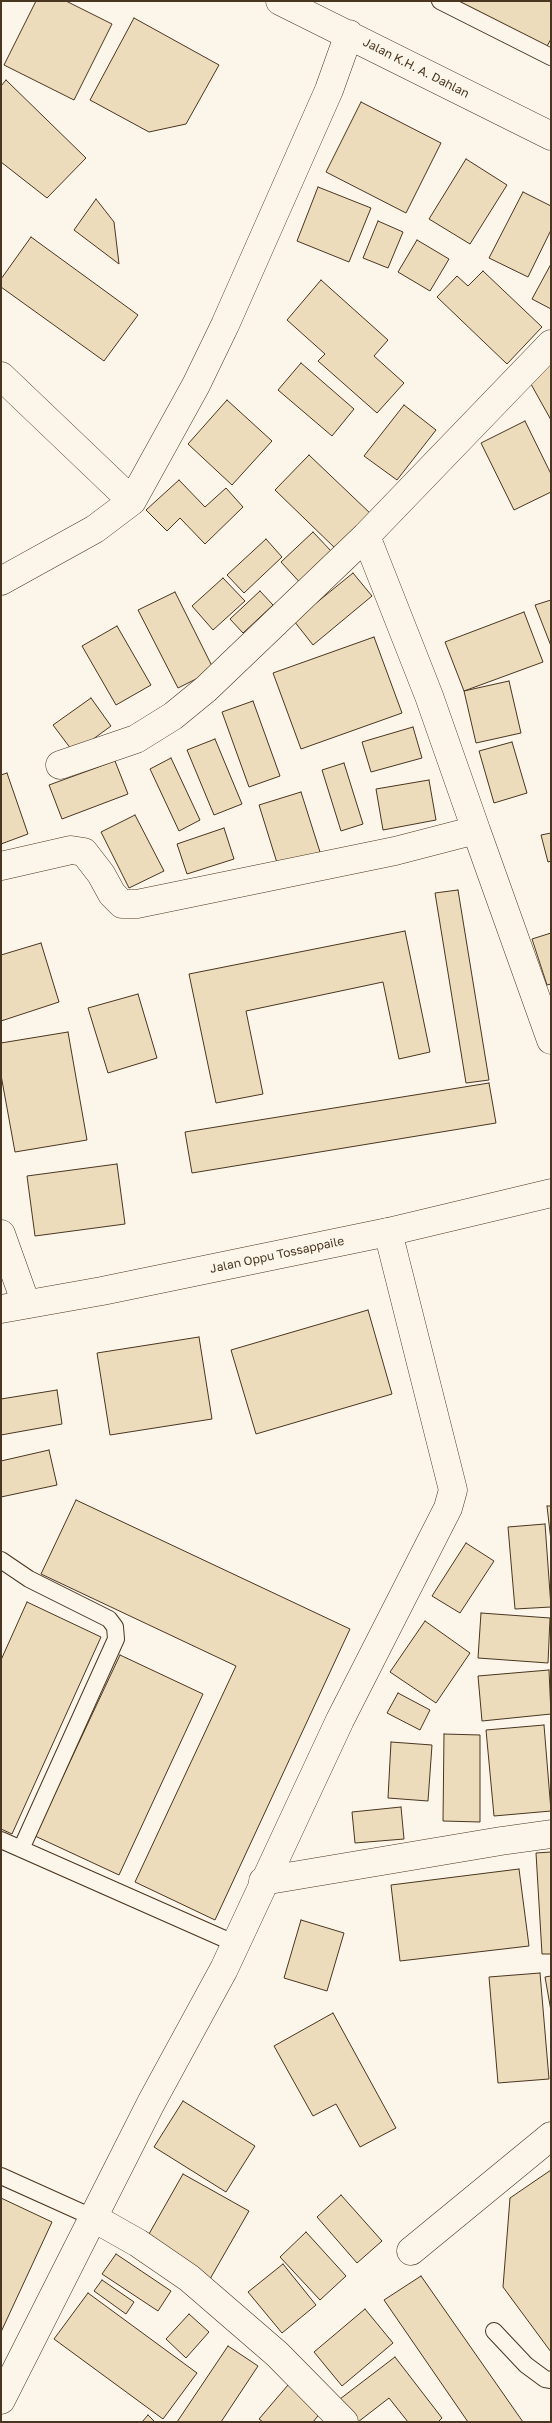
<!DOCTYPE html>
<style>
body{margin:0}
#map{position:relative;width:552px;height:2423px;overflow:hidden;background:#fbf6e9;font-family:"Golos Text",sans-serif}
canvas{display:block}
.frame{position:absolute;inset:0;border:2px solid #4a3520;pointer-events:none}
</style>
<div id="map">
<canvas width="552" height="2423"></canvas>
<div class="frame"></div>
</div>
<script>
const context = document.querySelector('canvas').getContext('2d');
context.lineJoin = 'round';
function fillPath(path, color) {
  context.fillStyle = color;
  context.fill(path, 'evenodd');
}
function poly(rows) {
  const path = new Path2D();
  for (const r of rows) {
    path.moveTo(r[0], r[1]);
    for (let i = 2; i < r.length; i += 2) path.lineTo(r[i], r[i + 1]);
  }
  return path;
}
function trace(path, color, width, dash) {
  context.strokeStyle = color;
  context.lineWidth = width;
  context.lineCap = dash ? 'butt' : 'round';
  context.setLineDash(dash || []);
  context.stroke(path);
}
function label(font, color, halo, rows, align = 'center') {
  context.font = font + ' "Golos Text",sans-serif';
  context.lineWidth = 4;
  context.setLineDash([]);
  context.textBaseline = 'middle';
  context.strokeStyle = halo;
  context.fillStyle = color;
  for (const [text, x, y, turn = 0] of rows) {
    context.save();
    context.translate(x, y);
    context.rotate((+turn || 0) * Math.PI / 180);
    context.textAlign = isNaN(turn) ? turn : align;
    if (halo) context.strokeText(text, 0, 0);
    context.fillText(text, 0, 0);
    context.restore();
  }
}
const building = poly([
 [36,1,66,1,112,24,74,100,4,65,36,1],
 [456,1,551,1,551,39,546,48,456,1],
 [134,18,219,65,186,124,149,132,90,100,134,18],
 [6,80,86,158,47,198,1,162,1,86,6,80],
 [361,102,441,143,406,213,326,172,361,102],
 [466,159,507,185,470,244,429,219,466,159],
 [318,187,371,208,349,262,297,241,318,187],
 [523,192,551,206,551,230,528,277,489,258,523,192],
 [96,199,114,222,119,264,74,230,96,199],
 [378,221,403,232,388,268,363,258,378,221],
 [31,237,138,315,104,361,1,287,1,279,31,237],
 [417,240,449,259,430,291,398,272,417,240],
 [551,264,551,309,532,299,551,264],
 [483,271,542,327,507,364,437,297,457,276,468,286,483,271],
 [321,280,388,340,374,356,404,383,377,413,318,361,325,354,287,320,321,280],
 [301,363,354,409,332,436,278,390,301,363],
 [551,364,551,420,527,377,551,364],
 [227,400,272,441,232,485,188,444,227,400],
 [404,405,436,430,397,480,364,456,404,405],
 [525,421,551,474,551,492,514,510,481,443,525,421],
 [309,455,372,515,337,550,275,490,309,455],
 [179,480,205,507,226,488,243,507,205,544,180,518,167,531,146,510,179,480],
 [313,532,331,551,305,588,281,562,313,532],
 [266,539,282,557,244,593,227,575,266,539],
 [353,573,372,596,313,645,294,621,353,573],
 [223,578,245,601,213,630,192,606,223,578],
 [260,591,273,605,243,633,230,619,260,591],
 [175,592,214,670,178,688,138,610,175,592],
 [551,600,551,646,535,605,551,600],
 [524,612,543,662,464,691,445,642,524,612],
 [117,626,151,685,116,705,82,646,117,626],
 [374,637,402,713,301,749,273,673,374,637],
 [509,681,521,733,476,743,464,691,509,681],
 [91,698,111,726,74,753,53,725,91,698],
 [253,701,280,776,249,787,222,712,253,701],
 [413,727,422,758,371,772,362,742,413,727],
 [215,739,242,804,214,815,187,750,215,739],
 [512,742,527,793,494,803,479,751,512,742],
 [171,758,200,820,179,831,150,769,171,758],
 [115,761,128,794,62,819,49,785,115,761],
 [344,763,363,824,341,831,322,770,344,763],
 [7,773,28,834,1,844,1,775,7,773],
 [429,780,436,820,383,830,376,789,429,780],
 [301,792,320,852,278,866,259,805,301,792],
 [135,815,164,871,129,888,101,832,135,815],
 [224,828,234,859,187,874,177,844,224,828],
 [551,833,551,861,548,862,541,835,551,833],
 [458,890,489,1080,466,1083,435,893,458,890],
 [405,931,430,1052,399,1059,383,982,246,1011,263,1094,216,1103,189,974,405,931],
 [551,933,551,984,547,985,532,939,551,933],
 [41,943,59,1002,1,1021,1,955,41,943],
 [138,994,157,1058,108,1073,88,1008,138,994],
 [68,1032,87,1140,15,1152,1,1075,1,1043,68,1032],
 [489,1083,496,1123,192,1173,185,1132,489,1083],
 [117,1164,125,1224,35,1236,27,1176,117,1164],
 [368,1310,392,1394,256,1434,231,1350,368,1310],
 [199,1337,212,1419,110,1435,97,1353,199,1337],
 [57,1390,62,1424,1,1435,1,1399,57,1390],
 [49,1450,57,1485,1,1497,1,1461,49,1450],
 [76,1500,350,1629,215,1920,135,1882,236,1666,41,1574,76,1500],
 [547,1506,551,1506,551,1541,547,1506],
 [545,1524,551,1607,515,1609,508,1527,545,1524],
 [466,1543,494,1561,460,1613,432,1596,466,1543],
 [27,1602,101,1637,12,1834,1,1829,1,1660,27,1602],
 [481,1613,550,1618,548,1663,478,1658,481,1613],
 [425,1621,470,1653,436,1703,390,1672,425,1621],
 [120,1655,203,1694,119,1875,35,1836,120,1655],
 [549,1670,551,1714,482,1721,478,1676,549,1670],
 [398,1693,430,1710,420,1730,387,1713,398,1693],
 [544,1725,551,1811,494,1816,486,1730,544,1725],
 [444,1734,480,1735,480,1822,443,1821,444,1734],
 [391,1742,432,1745,428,1801,388,1798,391,1742],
 [401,1807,404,1839,355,1843,352,1812,401,1807],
 [551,1852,551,1954,542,1954,536,1853,551,1852],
 [519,1869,529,1946,400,1961,391,1885,519,1869],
 [301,1920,344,1933,327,1991,284,1978,301,1920],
 [540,1973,549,2079,498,2083,489,1977,540,1973],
 [551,1976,551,2011,545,1977,551,1976],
 [333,2013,396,2128,360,2147,336,2104,313,2116,274,2046,333,2013],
 [183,2101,255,2146,226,2192,154,2147,183,2101],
 [551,2170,551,2352,503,2287,510,2198,551,2170],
 [183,2174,249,2211,210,2279,145,2241,183,2174],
 [341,2195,382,2241,357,2263,317,2217,341,2195],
 [1,2198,52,2222,1,2332,1,2198],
 [306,2232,346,2276,320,2300,280,2257,306,2232],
 [116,2254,171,2291,158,2311,102,2274,116,2254],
 [283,2264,316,2305,282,2333,248,2292,283,2264],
 [421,2276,523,2422,468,2422,384,2300,421,2276],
 [102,2280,134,2302,126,2314,94,2291,102,2280],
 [88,2293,197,2373,163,2419,54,2339,88,2293],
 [365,2309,393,2343,342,2386,314,2352,365,2309],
 [189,2314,209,2332,186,2358,166,2339,189,2314],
 [228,2346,258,2366,221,2422,177,2422,228,2346],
 [395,2357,442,2418,438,2422,408,2422,389,2398,358,2422,340,2399,395,2357],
 [288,2385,321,2412,313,2422,263,2422,259,2419,288,2385],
 [148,2415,155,2422,142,2422,148,2415]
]);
const service = poly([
 [440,1,551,57],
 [1,1560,29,1579,109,1619,115,1627,116,1639,21,1849],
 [1,1840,236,1944],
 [1,2176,92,2217],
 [494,2331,526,2365,545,2379,551,2380]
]);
const minor = poly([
 [280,1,551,136],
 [1,376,132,501],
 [366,536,429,696,476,830],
 [1,581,95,529,132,501,196,385,225,325,329,90,349,34],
 [60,765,136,739,173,716,206,689,366,536,551,344],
 [1,866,71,850,84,852,101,874,112,894,122,904,137,904,395,851,476,830,551,1040],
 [1,1234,26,1304],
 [263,1881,501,1841,551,1834],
 [92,2217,138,2243,189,2278,277,2354,344,2422],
 [411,2251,551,2136],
 [1,2400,151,2103,224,1969,340,1720,448,1508,453,1490,388,1232]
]);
const primary = poly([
 [1,1309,102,1291,388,1232,551,1193]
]);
const streetNames = [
 ["Jalan K.H. A. Dahlan",416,68,27],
 ["Jalan Oppu Tossappaile",277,1255,-12]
];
fillPath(building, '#ecdcbc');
trace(building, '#4a3520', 1);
trace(service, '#4a3520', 18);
trace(minor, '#4a3520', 29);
trace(primary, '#4a3520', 29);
trace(service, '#fbf6e9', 16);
trace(minor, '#fbf6e9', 28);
trace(primary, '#fbf6e9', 28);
label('12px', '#4a3520', '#fbf6e9', streetNames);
</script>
